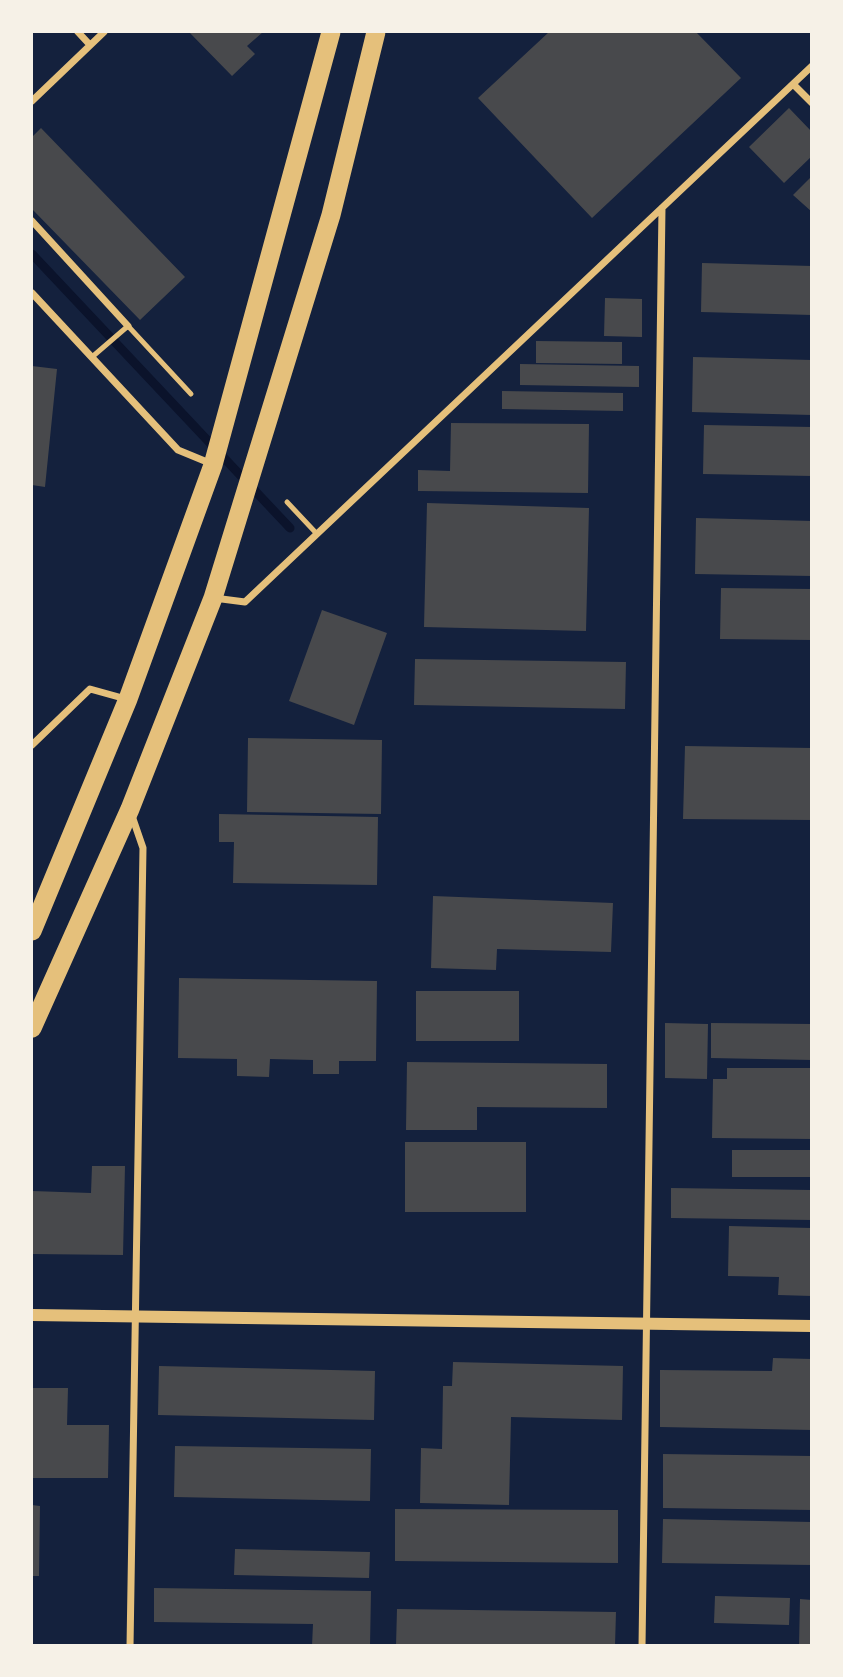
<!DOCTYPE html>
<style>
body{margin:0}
#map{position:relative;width:843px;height:1677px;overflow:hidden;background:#14213d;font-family:"Nunito Sans",sans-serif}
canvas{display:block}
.frame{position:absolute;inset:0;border:33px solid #f6f1e7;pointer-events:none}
</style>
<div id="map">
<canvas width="843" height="1677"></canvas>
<div class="frame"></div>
</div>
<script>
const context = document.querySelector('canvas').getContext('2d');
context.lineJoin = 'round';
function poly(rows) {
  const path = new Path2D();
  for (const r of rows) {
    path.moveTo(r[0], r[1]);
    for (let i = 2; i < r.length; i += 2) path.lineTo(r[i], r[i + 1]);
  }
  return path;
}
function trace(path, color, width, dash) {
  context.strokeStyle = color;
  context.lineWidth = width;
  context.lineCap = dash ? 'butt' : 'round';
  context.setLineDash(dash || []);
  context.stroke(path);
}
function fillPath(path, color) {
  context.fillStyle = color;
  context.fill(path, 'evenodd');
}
const stream = poly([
 [32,254,290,528]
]);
const building = poly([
 [189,32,263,32,247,46,255,54,232,76],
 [549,32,696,32,741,78,592,218,478,98],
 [789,108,812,132,812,156,784,183,749,147],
 [41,128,185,277,140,320,32,209,32,137],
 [812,176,812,212,793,195],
 [702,263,812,266,812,315,701,312],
 [605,298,642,299,642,337,604,336],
 [536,341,622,342,622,364,536,363],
 [693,357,812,360,812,415,692,412],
 [520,364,639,366,639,387,520,385],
 [32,366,57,369,45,487,32,485],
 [502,391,623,393,623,411,502,409],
 [451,423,589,424,588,493,418,491,418,470,450,471],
 [704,425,812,427,812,476,703,474],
 [427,503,589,508,586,631,424,627],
 [696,518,812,521,812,576,695,574],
 [721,588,812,589,812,640,720,639],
 [322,610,387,633,354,725,289,701],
 [415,659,626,662,625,709,414,705],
 [248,738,382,740,381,814,247,812],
 [685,746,812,748,812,820,683,819],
 [219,814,378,817,377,885,233,883,234,842,219,842],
 [433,896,613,903,611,952,497,949,496,970,431,968],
 [179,978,377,981,376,1061,339,1061,339,1074,313,1074,313,1060,270,1059,269,1077,237,1076,237,1059,178,1058],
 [416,991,519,991,519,1041,416,1041],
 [665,1023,708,1024,707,1079,665,1078],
 [711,1023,812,1024,812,1060,711,1058],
 [407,1062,607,1064,607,1108,477,1107,477,1130,406,1130],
 [727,1068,812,1068,812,1139,712,1138,713,1079,727,1079],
 [405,1142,526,1142,526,1212,405,1212],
 [732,1150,812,1150,812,1177,732,1177],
 [92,1166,125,1166,123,1255,32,1254,32,1191,91,1193],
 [671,1188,812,1190,812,1220,671,1218],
 [729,1226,812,1228,812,1296,778,1295,779,1277,728,1276],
 [773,1358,812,1359,812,1430,660,1427,660,1370,772,1371],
 [453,1362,623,1366,622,1420,511,1417,509,1505,420,1503,421,1448,442,1449,443,1386,452,1386],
 [159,1366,375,1371,374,1420,158,1415],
 [32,1388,68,1388,67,1425,109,1425,108,1478,32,1478],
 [175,1446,371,1449,370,1501,174,1497],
 [663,1454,812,1456,812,1510,663,1508],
 [32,1505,40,1506,39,1576,32,1576],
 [395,1509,618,1510,618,1563,395,1561],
 [663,1519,812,1522,812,1565,662,1563],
 [235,1549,370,1552,369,1578,234,1575],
 [154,1588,371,1591,370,1646,312,1646,313,1624,154,1622],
 [715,1596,790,1598,789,1625,714,1623],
 [800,1599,812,1600,812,1646,799,1646],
 [397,1609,616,1612,615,1646,396,1646]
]);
const service = poly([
 [92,357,128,326,191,394],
 [287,502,317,534]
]);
const minor = poly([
 [78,32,90,45],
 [793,84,812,103],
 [32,101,104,32],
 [32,221,128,326],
 [32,293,178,450,212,464],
 [214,598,245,602,812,66],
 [32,745,90,689,126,699],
 [130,1646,143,848,132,816],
 [642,1646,662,208]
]);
const tertiary = poly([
 [32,1315,812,1326]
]);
const trunk = poly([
 [32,931,128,699,213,465,331,32],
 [32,1028,130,809,213,598,331,215,376,32]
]);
trace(stream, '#0b132b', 9);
fillPath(building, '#48494c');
trace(service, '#e5c07b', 5);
trace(minor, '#e5c07b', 7);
trace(tertiary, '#e5c07b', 12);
trace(trunk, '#e5c07b', 19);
</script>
